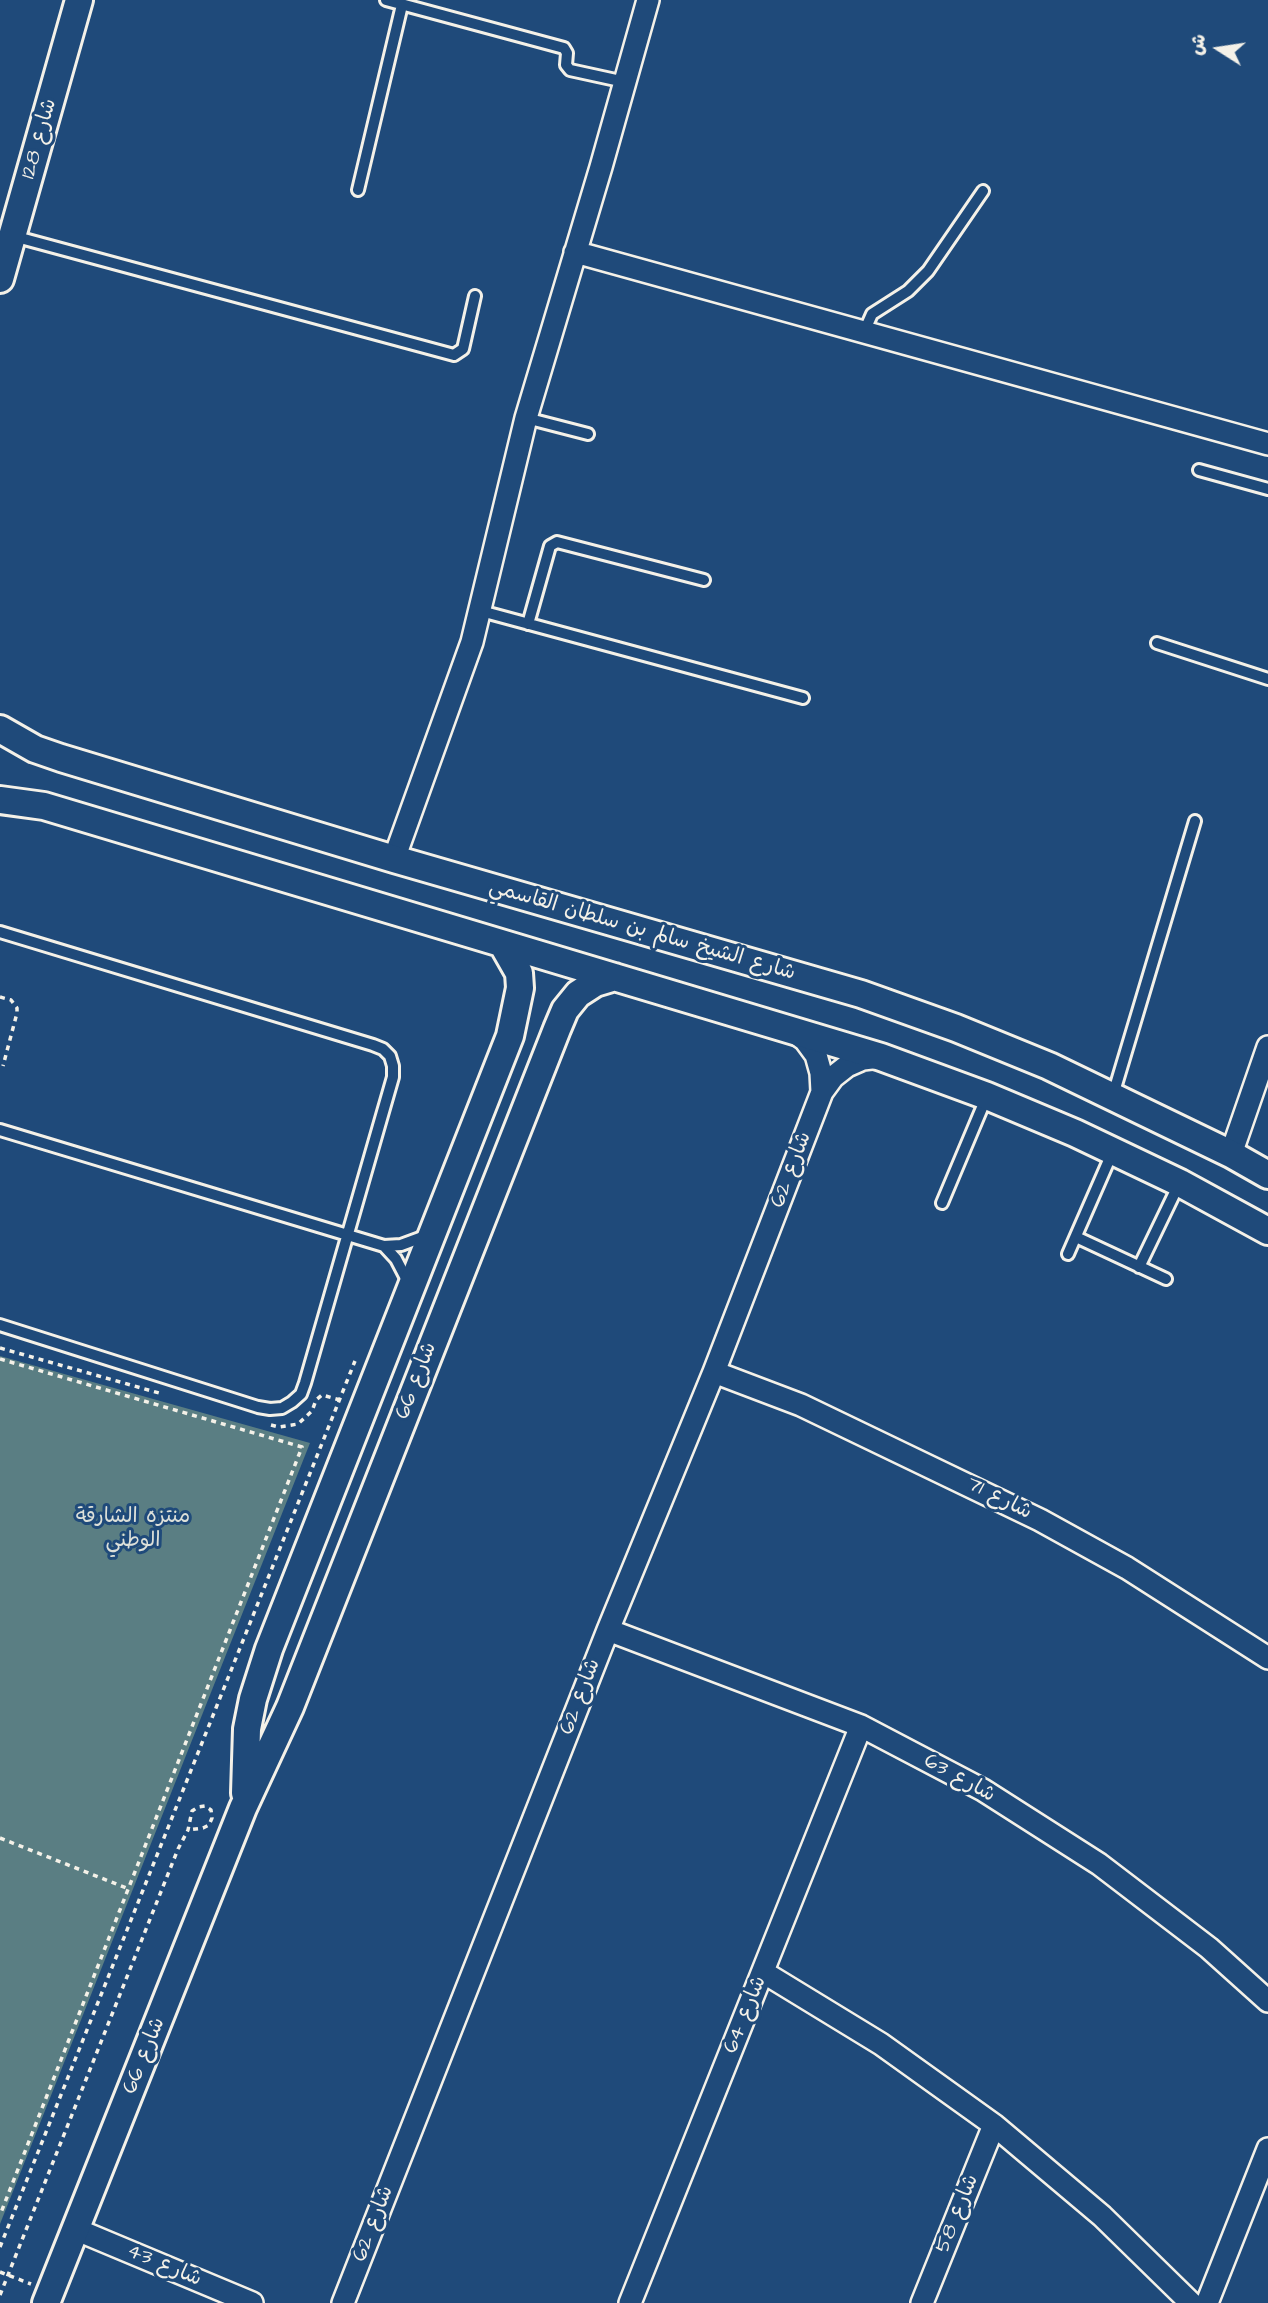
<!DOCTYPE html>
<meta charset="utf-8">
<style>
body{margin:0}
#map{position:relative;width:1268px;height:2303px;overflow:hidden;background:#1f4a7a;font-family:"Architects Daughter","Playpen Sans Arabic",sans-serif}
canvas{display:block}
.north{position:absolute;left:1184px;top:14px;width:70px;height:70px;-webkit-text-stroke:5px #1f4a7a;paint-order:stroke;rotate:282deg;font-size:19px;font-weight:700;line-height:28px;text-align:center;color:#f4f1e8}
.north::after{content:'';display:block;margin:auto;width:24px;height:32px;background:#f4f1e8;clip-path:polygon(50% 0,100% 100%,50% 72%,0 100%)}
</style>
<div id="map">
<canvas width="1268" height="2303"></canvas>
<div class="north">ش</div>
</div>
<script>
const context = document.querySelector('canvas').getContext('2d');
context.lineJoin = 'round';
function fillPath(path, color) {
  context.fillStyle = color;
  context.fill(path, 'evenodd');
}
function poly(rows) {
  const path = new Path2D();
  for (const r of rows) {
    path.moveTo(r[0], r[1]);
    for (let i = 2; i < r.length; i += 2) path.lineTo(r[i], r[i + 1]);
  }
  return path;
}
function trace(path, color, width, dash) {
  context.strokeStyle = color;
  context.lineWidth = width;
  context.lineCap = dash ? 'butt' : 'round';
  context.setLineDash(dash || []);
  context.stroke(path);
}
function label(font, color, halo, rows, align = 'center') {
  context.font = font + ' "Architects Daughter","Playpen Sans Arabic",sans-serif';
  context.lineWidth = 6;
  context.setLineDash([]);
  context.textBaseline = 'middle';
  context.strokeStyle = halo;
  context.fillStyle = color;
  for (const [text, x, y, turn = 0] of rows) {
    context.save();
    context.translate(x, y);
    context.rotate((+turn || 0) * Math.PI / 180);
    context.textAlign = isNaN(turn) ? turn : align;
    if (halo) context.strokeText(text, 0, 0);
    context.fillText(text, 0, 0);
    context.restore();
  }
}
const green = poly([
 [0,1356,310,1443,0,2224]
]);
const path = poly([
 [0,997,11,1000,17,1008,17,1013,3,1066],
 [0,1348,159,1393],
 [0,1359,302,1447,0,2215],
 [271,1425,279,1427,298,1424,312,1411,316,1400,322,1395,340,1400],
 [0,1838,129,1889],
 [0,2247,355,1361],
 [0,2272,31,2284],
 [0,2295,178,1849,188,1830,192,1811,198,1807,205,1806,211,1810,212,1818,209,1825,203,1828,188,1830]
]);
const service = poly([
 [386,0,564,48,567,53,566,65,570,70,625,82],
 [358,190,402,5],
 [13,236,454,355,463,349,475,296],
 [864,332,872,314,908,291,928,271,983,191],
 [526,418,588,434],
 [1199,470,1268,489],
 [481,611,803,698],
 [528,624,550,546,557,542,704,580],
 [1157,643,1268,679],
 [0,932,373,1045,383,1049,390,1056,393,1066,393,1077,305,1383,301,1394,292,1402,282,1408,270,1409,258,1407,0,1325],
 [1113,1095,1195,821],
 [0,1130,384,1246,401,1245,428,1235],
 [942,1203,987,1096],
 [1076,1237,1166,1279],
 [384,1246,396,1259,409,1284],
 [1068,1254,1113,1151],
 [1139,1267,1179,1184]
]);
const minor = poly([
 [575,252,1268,444],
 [394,859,472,642,526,418,601,167,648,0],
 [793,1031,805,1040,816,1055,821,1073,822,1092],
 [1231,1154,1268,1047],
 [714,1372,801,1405,1040,1520,1127,1568,1268,1658],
 [608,1630,861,1726,983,1790,1099,1864,1209,1948,1268,2001],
 [763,1972,881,2044,994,2125,1102,2216,1191,2303],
 [75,2229,252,2303],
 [343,2303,608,1630,714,1372,822,1092,833,1077,847,1066,863,1059,880,1057],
 [630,2303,861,1726],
 [922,2303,994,2125],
 [1207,2303,1268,2149]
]);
const tertiary = poly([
 [0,279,79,0],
 [0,729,35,749,61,758,394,859,861,994,956,1028,1049,1066,1231,1154,1268,1175],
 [0,800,44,806,881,1057,987,1096,1075,1133,1180,1183,1268,1231],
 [245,1793,247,1729,253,1699,269,1649,510,1036,520,988,519,973,503,945],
 [46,2303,243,1808,290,1707,557,1029,565,1010,578,994,595,983,615,977]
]);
const streetNames = [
 ["شارع 128",40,139,-74],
 ["شارع الشيخ سالم بن سلطان القاسمي",642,931,16],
 ["شارع 62",792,1170,-69],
 ["شارع 66",417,1381,-69],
 ["شارع 71",999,1499,27],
 ["شارع 62",581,1697,-69],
 ["شارع 63",959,1779,29],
 ["شارع 64",746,2015,-68],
 ["شارع 66",145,2056,-68],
 ["شارع 58",958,2214,-68],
 ["شارع 62",374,2224,-69],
 ["شارع 43",164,2266,23]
];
const parkNames = [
 ["منتزه الشارقة",133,1518],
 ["الوطني",133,1542]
];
fillPath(green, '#5a7e83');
trace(service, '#f4f1e8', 16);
trace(minor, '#f4f1e8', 26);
trace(tertiary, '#f4f1e8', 32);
trace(path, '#f4f1e8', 3.5, [5, 5]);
trace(service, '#1f4a7a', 10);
trace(minor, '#1f4a7a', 21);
trace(tertiary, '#1f4a7a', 26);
label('21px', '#f4f1e8', '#1f4a7a', streetNames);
label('21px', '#dde0d9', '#1f4a7a', parkNames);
</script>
